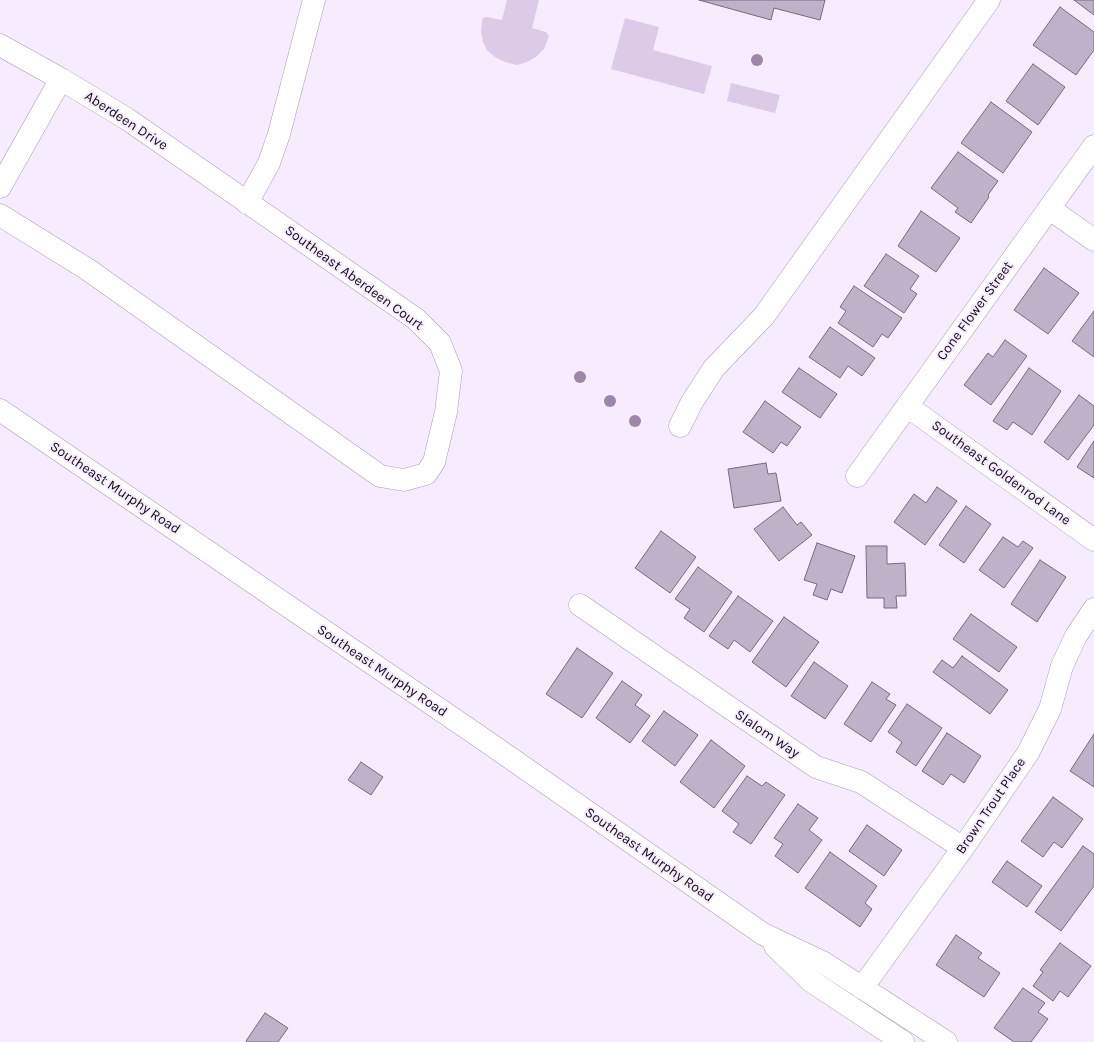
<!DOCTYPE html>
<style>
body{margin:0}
canvas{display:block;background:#f6ecfd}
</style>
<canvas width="1094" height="1042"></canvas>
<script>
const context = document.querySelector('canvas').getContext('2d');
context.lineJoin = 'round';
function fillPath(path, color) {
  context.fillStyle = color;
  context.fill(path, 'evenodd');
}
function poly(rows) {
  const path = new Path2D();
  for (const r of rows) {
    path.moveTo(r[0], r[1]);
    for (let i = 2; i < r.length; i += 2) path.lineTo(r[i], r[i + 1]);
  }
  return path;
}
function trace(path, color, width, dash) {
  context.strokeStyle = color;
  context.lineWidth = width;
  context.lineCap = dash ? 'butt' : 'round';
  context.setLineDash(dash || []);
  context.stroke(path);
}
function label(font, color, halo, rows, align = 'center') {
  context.font = font + ' Karla,sans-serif';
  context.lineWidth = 4;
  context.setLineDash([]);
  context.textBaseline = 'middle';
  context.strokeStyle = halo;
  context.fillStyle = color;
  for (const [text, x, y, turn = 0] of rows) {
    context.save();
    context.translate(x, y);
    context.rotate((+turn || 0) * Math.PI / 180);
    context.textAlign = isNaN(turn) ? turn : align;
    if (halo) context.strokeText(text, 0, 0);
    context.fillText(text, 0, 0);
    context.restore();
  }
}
const green = poly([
 [507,0,539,0,532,28,546,32,549,36,544,49,536,57,527,62,517,65,505,62,495,57,487,50,483,42,481,31,482,21,483,18,487,17,502,20],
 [625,18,659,27,653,50,712,66,704,94,611,69],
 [731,83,780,95,775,113,727,101]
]);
const building = poly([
 [699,0,825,0,820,20,774,8,771,20,699,0],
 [1074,0,1094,0,1094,15,1074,0],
 [1060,7,1094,32,1094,50,1076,75,1033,45,1060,7],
 [1033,64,1065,87,1038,125,1006,101,1033,64],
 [991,102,1032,132,1003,173,961,143,991,102],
 [958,152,998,181,988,195,989,197,971,223,955,212,958,208,931,188,958,152],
 [921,211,960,238,936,272,898,246,921,211],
 [886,254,919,276,910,289,917,294,904,313,864,286,886,254],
 [1044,268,1079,293,1048,334,1014,310,1044,268],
 [854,286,902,318,888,338,882,334,873,347,838,323,846,311,840,307,854,286],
 [1094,311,1094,357,1072,341,1094,311],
 [830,327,875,358,862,376,848,366,840,378,809,357,830,327],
 [1005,340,1027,356,991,405,964,385,988,353,993,357,1005,340],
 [799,368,837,394,820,418,782,392,799,368],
 [1029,368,1061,391,1032,435,1013,422,1007,430,993,421,1029,368],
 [1079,395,1094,406,1094,425,1068,460,1044,442,1079,395],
 [765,401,801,427,787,446,781,442,773,453,743,432,765,401],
 [1094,441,1094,478,1077,467,1094,441],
 [766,463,768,474,776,473,781,501,734,508,728,469,766,463],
 [937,487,957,501,925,545,894,522,914,494,926,503,937,487],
 [966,506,991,524,964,563,939,545,966,506],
 [783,507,797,525,801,522,812,535,779,561,754,529,783,507],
 [661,531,696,557,670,593,635,568,661,531],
 [1003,537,1018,547,1023,541,1033,548,1004,588,979,570,1003,537],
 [817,543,855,556,842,593,831,589,827,600,813,595,817,584,804,580,817,543],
 [866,546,887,546,887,564,905,563,906,596,896,596,897,608,884,608,884,598,867,598,866,546],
 [1040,560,1066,577,1037,622,1011,604,1040,560],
 [698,567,732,592,704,632,684,618,690,609,675,599,698,567],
 [738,596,773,621,750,652,734,640,728,649,709,636,738,596],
 [971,614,1017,647,999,672,953,639,971,614],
 [784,617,819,642,786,687,752,662,784,617],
 [577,648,613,673,582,718,546,694,577,648],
 [962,656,1008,690,990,714,933,672,942,660,953,668,962,656],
 [814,662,848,686,825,719,791,696,814,662],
 [622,681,642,695,635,705,650,716,630,743,596,718,622,681],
 [872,682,890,694,886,699,896,705,871,742,844,724,872,682],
 [907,704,942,728,916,766,896,752,902,742,888,732,907,704],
 [664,711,698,735,675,766,642,741,664,711],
 [947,733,981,756,964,783,951,774,943,785,922,771,947,733],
 [1094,734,1094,787,1070,771,1094,734],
 [711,740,745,766,714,808,680,782,711,740],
 [361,762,383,777,371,795,348,780,361,762],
 [747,776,762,786,766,782,785,795,751,844,733,832,739,824,722,811,747,776],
 [1053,797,1083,819,1062,848,1054,842,1043,857,1021,841,1053,797],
 [798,804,818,818,809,830,822,840,798,873,775,856,783,844,774,838,798,804],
 [867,825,902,850,884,876,849,851,867,825],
 [1083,846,1094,854,1094,886,1061,931,1035,912,1083,846],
 [830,852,877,886,865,903,872,909,860,927,805,888,830,852],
 [1007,861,1042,886,1027,907,992,882,1007,861],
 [956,935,982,953,978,958,1000,973,984,997,936,965,956,935],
 [1060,943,1091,966,1068,997,1060,991,1053,1001,1033,986,1043,972,1040,970,1060,943],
 [1023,988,1045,1003,1038,1012,1048,1019,1031,1042,1014,1042,994,1028,1023,988],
 [265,1013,288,1028,278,1042,247,1042,246,1041,265,1013]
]);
const minor = poly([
 [0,45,61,79,127,119,416,319,440,343,451,371,446,412,434,462,426,474,404,480,380,476,87,269,0,215],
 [0,187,61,79],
 [247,203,269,163,279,134,314,0],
 [1050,209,1094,240],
 [907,406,1094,540],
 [680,426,692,402,714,368,764,316,989,0],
 [857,476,1094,146],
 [580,605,816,767,861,782,963,848],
 [862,988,963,848,1028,753,1050,709,1062,666,1076,636,1094,609]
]);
const major = poly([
 [0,410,483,739,763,934,824,963,946,1042],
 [775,946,811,981,903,1042]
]);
const trees = [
 [757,60],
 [580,377],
 [610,401],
 [635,421]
];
const streetNames = [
 ["Aberdeen Drive",126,121,33],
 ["Southeast Aberdeen Court",354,278,36],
 ["Cone Flower Street",975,311,-54],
 ["Southeast Goldenrod Lane",1001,473,36],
 ["Southeast Murphy Road",115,488,34],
 ["Southeast Murphy Road",382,671,34],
 ["Slalom Way",767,734,34],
 ["Brown Trout Place",991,806,-56],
 ["Southeast Murphy Road",649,855,35]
];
fillPath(green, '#dccbe8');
fillPath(building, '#c0b1cb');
trace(building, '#786a82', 1);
trace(minor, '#ae9eb8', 23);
trace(major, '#ae9eb8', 23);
trace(minor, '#fff', 22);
trace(major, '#fff', 22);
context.fillStyle = '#9c86aa';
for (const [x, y] of trees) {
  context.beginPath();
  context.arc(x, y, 6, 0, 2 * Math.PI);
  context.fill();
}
label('14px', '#120d16', '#f6ecfd', streetNames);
</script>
